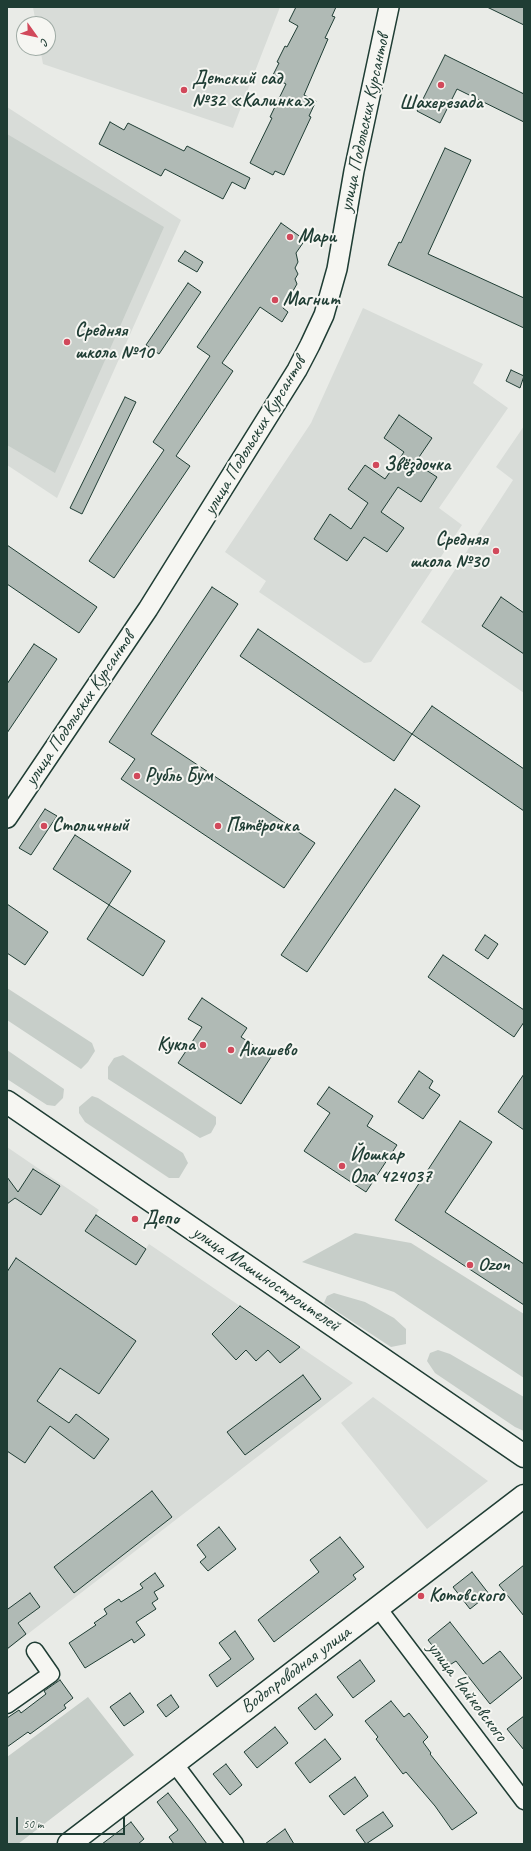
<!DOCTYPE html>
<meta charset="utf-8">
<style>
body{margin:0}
#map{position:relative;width:531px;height:1851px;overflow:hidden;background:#e9ebe7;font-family:Caveat,sans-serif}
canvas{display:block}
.frame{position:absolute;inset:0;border:8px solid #1f3d34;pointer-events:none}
.north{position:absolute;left:16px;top:16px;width:40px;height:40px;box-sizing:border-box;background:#f6f6f2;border:1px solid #a0aca6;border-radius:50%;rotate:123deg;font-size:11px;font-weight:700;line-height:16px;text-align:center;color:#1f3d34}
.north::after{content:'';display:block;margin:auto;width:14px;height:18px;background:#d1495b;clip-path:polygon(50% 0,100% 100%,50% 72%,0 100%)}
.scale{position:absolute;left:16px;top:1817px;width:109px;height:18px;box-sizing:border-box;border:2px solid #1f3d34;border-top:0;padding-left:5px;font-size:12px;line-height:14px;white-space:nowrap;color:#1f3d34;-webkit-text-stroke:3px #f6f6f2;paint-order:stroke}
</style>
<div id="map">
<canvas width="531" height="1851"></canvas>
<div class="frame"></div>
<div class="north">С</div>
<div class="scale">50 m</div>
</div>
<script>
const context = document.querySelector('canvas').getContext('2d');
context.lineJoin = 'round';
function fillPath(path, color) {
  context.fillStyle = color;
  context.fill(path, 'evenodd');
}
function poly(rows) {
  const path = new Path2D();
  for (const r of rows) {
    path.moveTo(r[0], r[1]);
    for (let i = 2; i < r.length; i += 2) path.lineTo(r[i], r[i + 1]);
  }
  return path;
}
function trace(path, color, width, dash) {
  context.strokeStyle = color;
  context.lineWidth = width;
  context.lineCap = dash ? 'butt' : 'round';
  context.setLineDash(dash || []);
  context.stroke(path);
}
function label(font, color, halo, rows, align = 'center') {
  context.font = font + ' Caveat,sans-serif';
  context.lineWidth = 4;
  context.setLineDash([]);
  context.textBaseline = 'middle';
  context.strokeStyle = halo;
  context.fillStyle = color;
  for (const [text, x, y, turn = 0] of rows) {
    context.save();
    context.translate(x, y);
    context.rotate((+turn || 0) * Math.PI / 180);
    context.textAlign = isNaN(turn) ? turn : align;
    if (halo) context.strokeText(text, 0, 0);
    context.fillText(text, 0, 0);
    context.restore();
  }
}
const built = poly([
 [33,7,280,7,233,128,43,64,40,48,48,48,48,24,36,24],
 [7,107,181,220,57,498,7,465],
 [363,308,483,364,473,383,508,408,439,508,462,525,371,662,364,663,259,592,266,581,225,552,311,423],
 [524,426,524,693,421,622,513,480,496,467],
 [7,1147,99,1210,85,1231,135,1265,149,1244,353,1383,7,1650],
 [373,1397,488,1481,427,1529,341,1423]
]);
const green = poly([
 [7,134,164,227,55,473,7,445],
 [7,988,92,1043,95,1051,88,1062,81,1069,7,1020],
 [7,1050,64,1089,63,1098,55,1106,47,1105,7,1079],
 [123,1055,216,1117,216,1124,211,1133,200,1138,108,1079,108,1067,114,1058],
 [92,1096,98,1098,183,1153,188,1163,179,1178,169,1178,85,1122,79,1113,79,1107],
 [355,1233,411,1243,524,1314,524,1378,394,1292,302,1262],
 [334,1293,365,1302,394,1318,406,1329,406,1344,391,1347,324,1303,327,1296],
 [438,1350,450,1354,524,1397,524,1431,515,1427,435,1373,427,1361,430,1353],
 [88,1697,134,1755,18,1844,7,1844,7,1757]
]);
const building = poly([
 [296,7,336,7,332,16,335,17,325,38,328,39,304,95,316,101,309,116,311,117,284,175,275,171,273,175,250,163,272,118,270,117,286,84,272,77,279,63,277,62,285,46,287,47,298,26,289,21,296,7],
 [487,7,524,7,524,25,487,7],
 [445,55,524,94,524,122,457,89,440,123,417,111,445,55],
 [110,122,124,130,128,123,184,151,187,146,250,178,245,189,232,182,223,199,165,169,161,176,99,144,110,122],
 [445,148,471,160,428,254,524,298,524,328,388,265,399,242,401,243,445,148],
 [281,223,305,240,296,253,298,262,295,268,298,274,295,279,297,284,283,308,288,312,282,322,260,307,222,363,233,371,176,456,190,466,114,578,89,561,164,450,153,442,210,356,197,347,281,223],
 [185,251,203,262,197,272,178,261,185,251],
 [188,283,201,292,159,354,146,345,188,283],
 [511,370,524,376,520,388,506,381,511,370],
 [125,397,136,402,82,514,70,508,125,397],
 [399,415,432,438,415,463,437,477,421,502,398,487,381,512,404,528,387,552,364,537,347,561,314,539,330,514,351,529,368,503,348,489,365,465,385,479,404,452,384,438,399,415],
 [7,545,97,607,79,633,7,584,7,545],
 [212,587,238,604,151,734,315,843,284,888,121,779,135,759,109,742,212,587],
 [501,597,524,613,524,654,482,626,501,597],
 [258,629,412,734,394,761,240,656,258,629],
 [34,644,57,659,7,733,7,684,34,644],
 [432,706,524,769,524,811,412,734,432,706],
 [395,789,420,806,307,972,281,955,395,789],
 [45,809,57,816,31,855,19,848,45,809],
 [75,835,131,871,109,905,53,869,75,835],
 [7,904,48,932,25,965,7,953,7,904],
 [109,905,165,941,143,976,87,939,109,905],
 [485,935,498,944,488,959,475,950,485,935],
 [443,955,524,1010,524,1022,514,1037,428,977,443,955],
 [202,998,247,1028,241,1037,271,1057,241,1104,178,1063,202,1027,188,1019,202,998],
 [419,1071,433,1081,429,1088,440,1095,423,1119,398,1102,419,1071],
 [524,1074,524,1130,498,1112,524,1074],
 [329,1087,373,1116,367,1126,397,1145,366,1192,304,1151,330,1113,317,1104,329,1087],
 [460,1121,492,1142,445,1212,524,1264,524,1305,395,1220,460,1121],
 [33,1169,60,1186,41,1215,15,1198,7,1204,7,1177,18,1192,33,1169],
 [96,1215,146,1249,136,1265,85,1231,96,1215],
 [16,1258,136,1341,99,1394,60,1368,37,1401,69,1423,76,1414,109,1439,94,1459,50,1426,25,1463,7,1451,7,1272,16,1258],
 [240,1306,300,1347,280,1363,268,1350,256,1361,246,1350,236,1360,212,1334,240,1306],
 [303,1375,321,1399,245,1455,227,1432,303,1375],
 [152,1491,172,1517,74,1593,54,1567,152,1491],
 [219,1527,236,1549,208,1571,200,1562,206,1557,197,1545,219,1527],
 [340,1537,364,1567,353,1575,356,1579,274,1642,258,1620,319,1572,310,1560,340,1537],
 [524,1565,524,1616,499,1585,524,1565],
 [472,1572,489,1594,470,1609,453,1587,472,1572],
 [155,1573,164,1586,154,1592,158,1599,152,1603,156,1609,136,1622,145,1635,134,1643,132,1639,85,1668,69,1643,96,1625,94,1623,107,1614,104,1609,119,1599,121,1602,143,1588,140,1584,155,1573],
 [30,1593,40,1607,18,1623,26,1634,7,1649,7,1608,8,1609,30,1593],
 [450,1622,483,1664,500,1651,522,1678,490,1704,456,1661,448,1666,428,1640,450,1622],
 [235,1631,254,1659,217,1687,209,1675,231,1659,219,1643,235,1631],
 [360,1660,375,1681,353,1698,337,1677,360,1660],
 [60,1680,73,1698,64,1705,66,1708,30,1734,28,1732,7,1747,7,1718,19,1710,21,1713,46,1694,44,1691,60,1680],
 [130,1693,144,1712,124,1726,110,1707,130,1693],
 [316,1694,333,1715,315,1730,298,1708,316,1694],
 [171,1695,179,1707,166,1717,157,1705,171,1695],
 [391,1701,404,1717,409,1713,428,1737,423,1742,431,1753,430,1754,477,1813,452,1830,435,1806,406,1772,403,1774,376,1739,378,1737,365,1721,391,1701],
 [524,1716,524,1750,507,1729,524,1716],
 [275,1727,288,1743,257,1768,244,1752,275,1727],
 [325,1739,341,1759,310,1783,295,1763,325,1739],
 [226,1764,242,1785,230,1795,213,1774,226,1764],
 [355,1777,368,1796,344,1815,329,1796,355,1777],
 [168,1793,190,1821,207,1844,174,1844,169,1837,178,1830,157,1802,168,1793],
 [383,1812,393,1826,366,1844,356,1830,383,1812],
 [131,1822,144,1839,138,1844,102,1844,131,1822],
 [285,1829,294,1844,265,1844,285,1829]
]);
const minor = poly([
 [378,1608,524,1801],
 [7,1705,51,1674,35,1651],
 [174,1763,235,1844]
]);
const tertiary = poly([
 [7,818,148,609,297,370,310,345,324,315,337,269,354,171,389,7]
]);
const secondary = poly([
 [7,1102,524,1456]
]);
const primary = poly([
 [69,1844,524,1496]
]);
const markers = [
 [441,85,4,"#d1495b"],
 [184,90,4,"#d1495b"],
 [290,237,4,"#d1495b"],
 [275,300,4,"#d1495b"],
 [67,342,4,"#d1495b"],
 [376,465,4,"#d1495b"],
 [496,551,4,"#d1495b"],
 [137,776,4,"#d1495b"],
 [44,826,4,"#d1495b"],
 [218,826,4,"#d1495b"],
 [203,1045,4,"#d1495b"],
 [231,1050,4,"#d1495b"],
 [342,1166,4,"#d1495b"],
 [135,1219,4,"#d1495b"],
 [470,1265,4,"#d1495b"],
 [421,1596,4,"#d1495b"]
];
const poiNames = [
 ["Детский сад",192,79],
 ["№32 «Калинка»",192,101],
 ["Шахерезада",441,103,"center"],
 ["Мари",298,237],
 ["Магнит",283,300],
 ["Средняя",75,331],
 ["школа №10",75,353],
 ["Звёздочка",384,465],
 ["Средняя",488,540,"right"],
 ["школа №30",488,562,"right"],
 ["Рубль Бум",145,776],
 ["Столичный",52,826],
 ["Пятёрочка",226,826],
 ["Кукла",195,1045,"right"],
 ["Акашево",239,1050],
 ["Йошкар",350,1155],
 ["Ола 424037",350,1177],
 ["Депо",143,1219],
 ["Ozon",478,1265],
 ["Котовского",429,1596]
];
const streetNames = [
 ["улица Подольских Курсантов",365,123,-78],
 ["улица Подольских Курсантов",255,436,-59],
 ["улица Подольских Курсантов",80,709,-56],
 ["улица Машиностроителей",266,1279,34],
 ["Водопроводная улица",296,1670,-37],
 ["улица Чайковского",467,1692,53]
];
fillPath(built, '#d8dcd8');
fillPath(green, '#c7cec9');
fillPath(building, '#b0bab5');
trace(building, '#1f3d34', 1);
trace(minor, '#1f3d34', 19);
trace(tertiary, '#1f3d34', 22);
trace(secondary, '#1f3d34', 25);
trace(primary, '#1f3d34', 25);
trace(minor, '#f6f6f2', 16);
trace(tertiary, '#f6f6f2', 19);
trace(secondary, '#f6f6f2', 22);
trace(primary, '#f6f6f2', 22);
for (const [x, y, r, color] of markers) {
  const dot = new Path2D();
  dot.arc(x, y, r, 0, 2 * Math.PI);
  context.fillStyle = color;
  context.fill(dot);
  trace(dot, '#f6f6f2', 1.5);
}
label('bold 19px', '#1f3d34', '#f6f6f2', poiNames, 'left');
label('19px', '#1f3d34', '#f6f6f2', streetNames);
</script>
